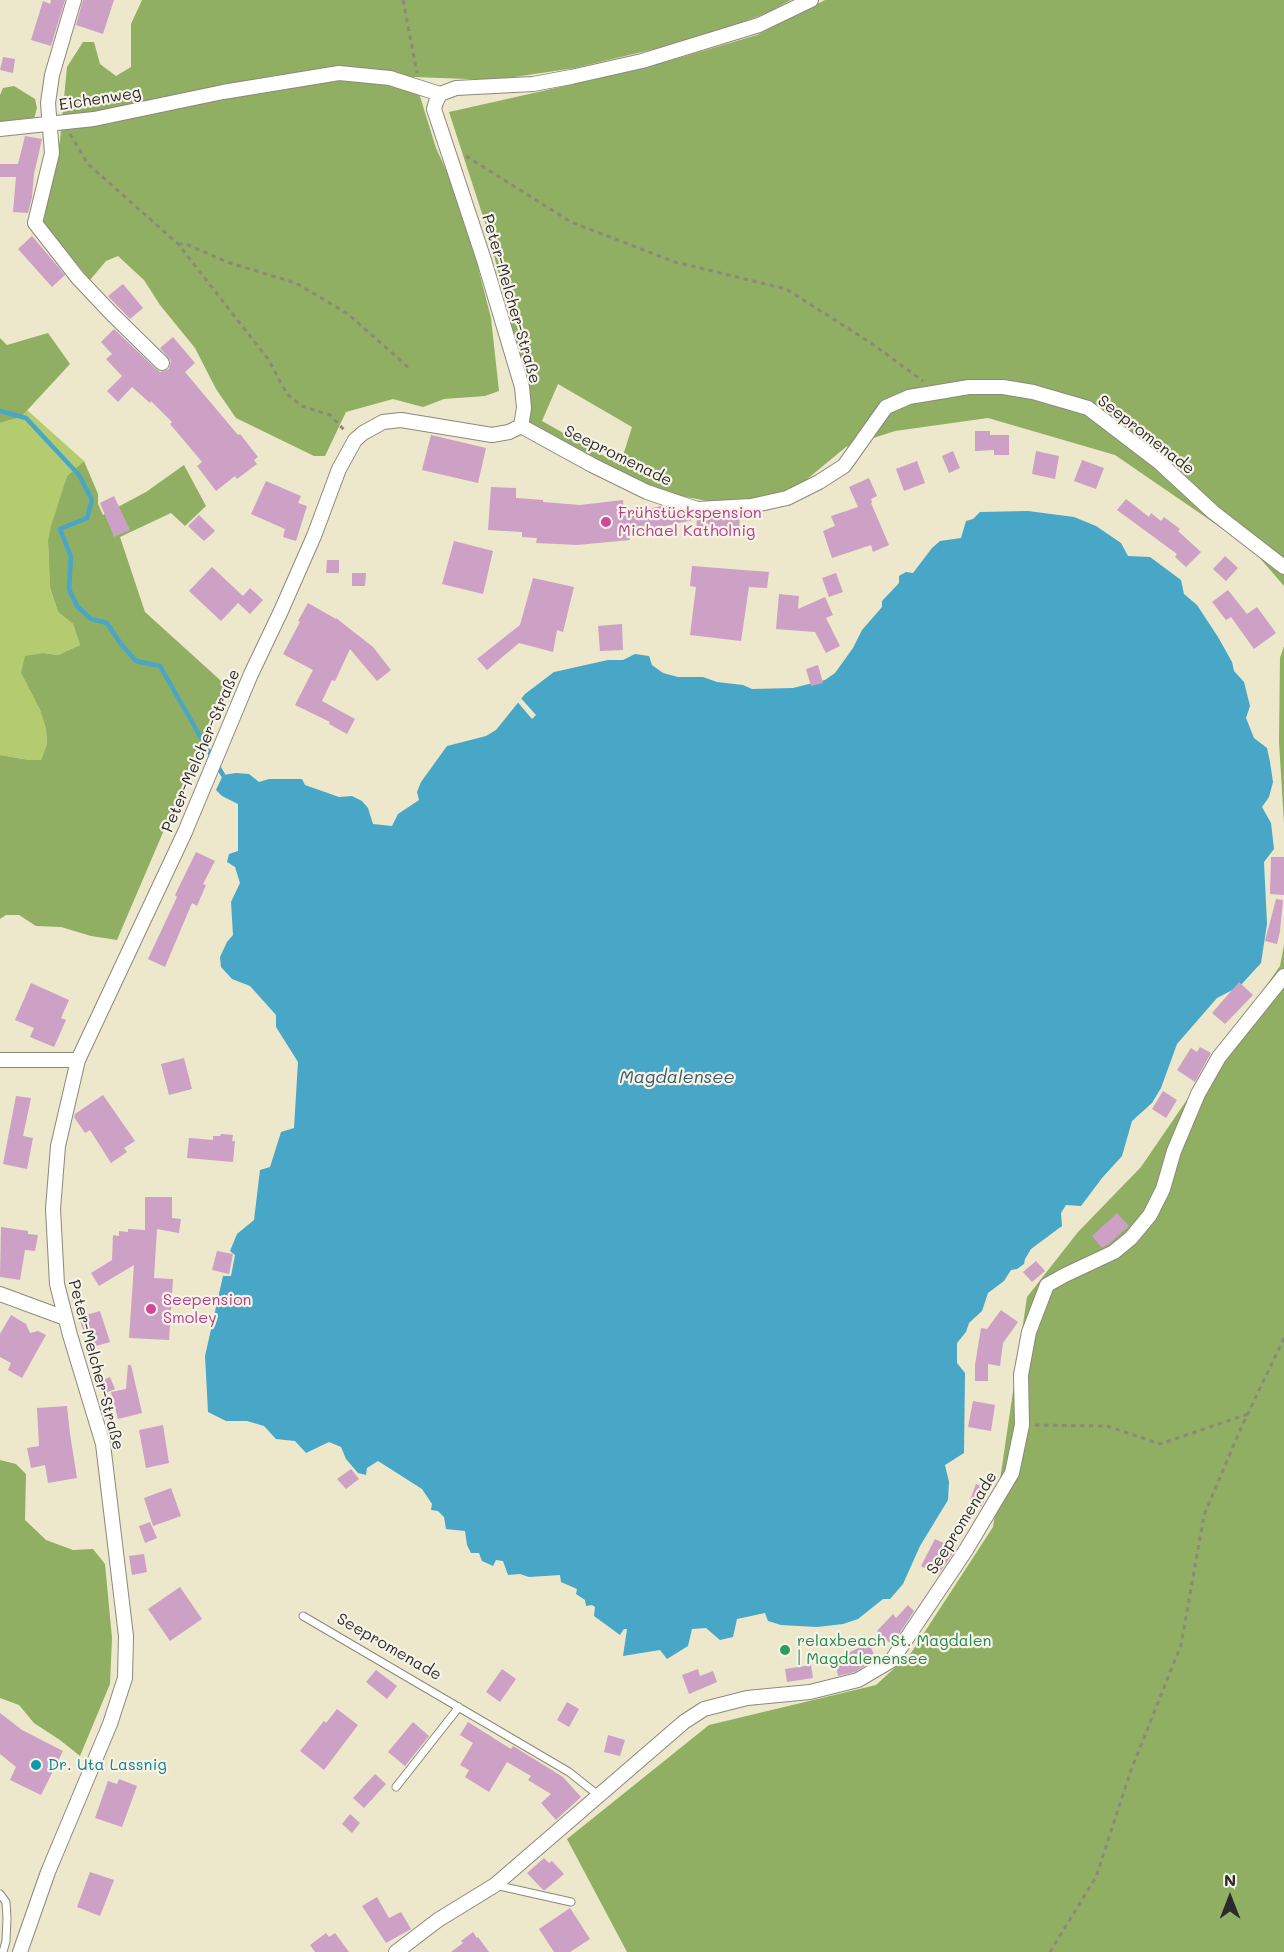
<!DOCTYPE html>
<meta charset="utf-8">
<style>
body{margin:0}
#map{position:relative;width:1284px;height:1952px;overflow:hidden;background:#ede7cb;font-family:Mali,sans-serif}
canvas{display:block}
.north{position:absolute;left:1200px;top:1868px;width:60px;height:60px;-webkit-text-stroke:4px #f7f3e8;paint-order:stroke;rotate:0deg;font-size:16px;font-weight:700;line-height:24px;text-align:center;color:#2b2b2b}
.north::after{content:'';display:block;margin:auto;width:21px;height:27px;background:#2b2b2b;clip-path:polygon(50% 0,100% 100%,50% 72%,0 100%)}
</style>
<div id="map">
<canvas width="1284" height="1952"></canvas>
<div class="north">N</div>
</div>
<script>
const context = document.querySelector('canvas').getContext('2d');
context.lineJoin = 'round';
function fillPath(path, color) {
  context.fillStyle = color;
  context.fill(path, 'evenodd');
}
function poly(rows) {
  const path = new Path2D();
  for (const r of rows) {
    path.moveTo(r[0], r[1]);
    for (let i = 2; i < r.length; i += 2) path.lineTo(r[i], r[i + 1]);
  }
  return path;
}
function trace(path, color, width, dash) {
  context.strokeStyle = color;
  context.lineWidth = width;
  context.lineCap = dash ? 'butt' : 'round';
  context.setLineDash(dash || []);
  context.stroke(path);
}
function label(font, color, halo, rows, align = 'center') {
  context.font = font + ' Mali,sans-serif';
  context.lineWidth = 4.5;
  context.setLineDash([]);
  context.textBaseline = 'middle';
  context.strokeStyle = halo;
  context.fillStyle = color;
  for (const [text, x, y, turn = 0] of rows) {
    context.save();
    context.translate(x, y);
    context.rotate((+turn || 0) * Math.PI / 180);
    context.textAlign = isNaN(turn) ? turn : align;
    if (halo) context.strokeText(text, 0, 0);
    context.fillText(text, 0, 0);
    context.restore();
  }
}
const green = poly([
 [27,410,84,461,67,476,48,542,50,587,58,612,73,624,80,645,58,655,44,653,21,673,40,710,46,729,47,744,41,760,29,760,0,755,0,423,21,417]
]);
const forest = poly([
 [142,0,791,0,767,13,729,27,671,45,575,68,494,80,414,77,436,148,454,187,470,236,491,318,499,391,485,396,444,399,423,407,393,399,346,412,325,456,314,456,236,418,216,389,195,348,160,305,144,280,118,256,106,261,90,280,43,222,60,140,67,67,83,42,94,42,100,64,116,76,131,67,131,24],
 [825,0,1284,0,1284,586,1252,549,1115,455,988,418,895,431,846,447,795,489,728,505,650,490,524,421,524,382,510,319,489,235,449,112,645,68,757,35],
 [558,384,632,427,620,465,542,421],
 [14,86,35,99,37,108,34,119,0,123,0,95,3,88],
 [48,333,70,364,21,417,0,423,0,338,7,345],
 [84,461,98,494,98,504,103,515,146,492,184,465,206,506,185,526,171,513,120,537,145,612,230,689,164,830,117,940,91,936,61,927,36,926,19,915,6,915,0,919,0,755,29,760,41,760,47,744,46,729,40,710,21,673,25,656,44,653,58,655,80,645,73,624,58,612,50,587,48,541,51,526,67,476],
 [1284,646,1284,823,1279,742,1280,658],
 [1284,945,1284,1952,627,1952,567,1839,709,1725,876,1685,911,1653,993,1527,1027,1297,1078,1232,1141,1167,1221,1050,1280,966],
 [0,1460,16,1464,26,1474,25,1520,46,1540,73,1550,93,1549,105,1564,112,1638,110,1684,80,1756,60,1740,34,1723,19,1705,0,1698]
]);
const water = poly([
 [1028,511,1074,517,1096,526,1121,543,1128,556,1150,557,1181,580,1184,594,1197,605,1218,637,1232,662,1234,671,1244,682,1250,706,1246,718,1254,738,1267,748,1270,762,1273,782,1269,797,1262,807,1271,823,1274,849,1264,862,1267,924,1261,963,1240,986,1217,998,1177,1044,1161,1088,1152,1103,1132,1121,1122,1156,1102,1178,1081,1206,1066,1205,1061,1213,1062,1226,1031,1249,1025,1259,1024,1264,1017,1269,1011,1270,1004,1281,988,1293,982,1311,969,1323,966,1332,957,1343,957,1363,965,1373,964,1453,945,1465,949,1482,948,1500,920,1546,903,1584,890,1599,883,1599,858,1619,843,1624,817,1627,781,1625,768,1621,765,1613,737,1619,733,1637,720,1640,706,1628,692,1629,688,1646,667,1659,660,1650,623,1656,627,1629,624,1629,620,1635,594,1616,595,1607,592,1605,586,1606,585,1600,576,1594,577,1589,561,1582,560,1575,529,1577,520,1574,508,1575,503,1561,496,1560,493,1566,482,1561,479,1553,471,1553,467,1545,465,1531,446,1529,444,1517,438,1511,431,1510,432,1504,422,1489,378,1461,367,1468,366,1475,358,1473,346,1459,341,1447,329,1442,306,1453,295,1441,276,1439,264,1426,247,1421,226,1421,208,1412,205,1356,223,1276,231,1276,235,1255,230,1251,237,1234,254,1220,260,1170,270,1167,281,1132,294,1128,298,1062,276,1027,276,1015,250,986,232,979,221,967,220,957,227,942,233,935,231,902,240,883,235,867,227,862,229,854,238,851,238,804,222,796,216,790,223,775,236,773,249,774,259,782,269,779,302,779,305,785,339,797,352,796,362,801,368,808,373,824,392,826,398,814,419,800,417,792,421,782,447,746,486,736,496,730,525,694,554,672,608,660,623,660,635,654,649,656,652,665,663,673,678,677,703,677,717,682,743,685,752,689,793,688,825,680,835,673,853,648,862,630,882,607,882,601,899,583,899,576,906,572,913,573,932,548,940,541,961,538,966,521,973,519,980,512]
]);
const pier = poly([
 [519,696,536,715,532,719,515,699]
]);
const stream = poly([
 [0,411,26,418,79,475,92,500,87,518,60,529,71,557,69,589,77,606,91,619,107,623,121,644,136,661,160,666,212,757],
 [217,765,223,775]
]);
const building = poly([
 [51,0,65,0,51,46,31,40,43,1,50,4],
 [83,0,114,0,103,34,76,25],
 [3,57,15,59,13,73,0,70],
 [25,136,42,139,34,174,32,197,28,213,13,212,16,177,0,177,0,164,18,164],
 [32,236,65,275,52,287,18,249],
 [123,284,143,308,130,319,108,296],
 [114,329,156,369,160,372,169,369,171,361,160,348,173,337,195,363,185,372,238,435,240,434,258,457,254,460,257,464,237,479,235,476,216,491,197,466,202,462,170,424,172,422,151,401,150,403,132,387,118,402,107,391,122,376,106,359,112,354,101,342],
 [975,431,990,431,990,435,1009,435,1009,455,994,455,994,450,975,451],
 [431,435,486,448,478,483,422,470],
 [953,451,960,468,949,473,942,456],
 [1036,451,1059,456,1055,479,1032,474],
 [1082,460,1104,468,1096,489,1074,481],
 [917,461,925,483,904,491,896,469],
 [869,478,877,496,871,499,872,502,871,503,889,545,873,552,871,545,832,558,823,531,835,526,831,516,858,507,849,487],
 [266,481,301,496,298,503,307,506,296,541,283,537,285,529,251,514],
 [491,487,516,488,516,498,543,500,543,502,580,505,623,500,624,515,661,506,697,518,740,516,739,531,696,530,697,519,629,534,630,540,577,545,536,543,537,538,522,537,522,532,488,530],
 [114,496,130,530,114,537,100,503],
 [1126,499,1149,517,1151,513,1161,521,1164,517,1180,529,1178,531,1201,552,1186,567,1175,557,1177,554,1117,510],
 [199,515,215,531,204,541,188,526],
 [454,541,493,551,483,594,442,584],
 [1225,556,1238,568,1226,581,1213,569],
 [327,560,339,560,339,573,326,573],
 [692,566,769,572,767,588,749,587,741,641,690,635,696,587,690,586],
 [212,567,243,596,250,588,263,600,250,614,238,603,221,621,189,591],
 [352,573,366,573,365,586,352,586],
 [836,573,843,592,829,597,822,578],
 [533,578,574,587,563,632,557,630,553,652,519,643,487,670,477,659,520,625],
 [1228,590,1247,614,1257,607,1276,633,1254,649,1231,617,1226,620,1212,602],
 [779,594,799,596,798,609,825,597,833,615,826,618,840,646,826,653,815,632,776,629],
 [308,603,336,619,336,618,373,647,391,670,377,681,350,649,335,681,332,680,322,701,355,719,347,734,329,724,330,722,295,705,313,670,283,654,300,622,298,621],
 [622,624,623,650,600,651,598,626],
 [818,665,823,683,811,686,806,669],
 [196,852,215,861,203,884,206,885,197,906,192,903,165,967,148,959,177,897,175,895],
 [1271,857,1284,857,1284,895,1270,894],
 [1276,899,1283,900,1280,931,1277,944,1265,941],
 [1239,982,1253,995,1225,1024,1212,1013],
 [31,983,69,1000,61,1018,66,1020,54,1047,30,1037,34,1028,15,1020],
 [1200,1047,1211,1053,1195,1082,1177,1070,1191,1048,1197,1052],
 [184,1058,192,1089,169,1095,161,1064],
 [1163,1091,1177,1100,1166,1118,1152,1109],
 [103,1095,135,1141,124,1148,127,1152,111,1163,90,1130,85,1133,74,1117,75,1114],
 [16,1096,31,1098,23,1136,33,1138,27,1169,3,1164],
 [221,1134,233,1135,232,1141,235,1141,233,1162,187,1158,189,1138,213,1140,213,1136,220,1136],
 [145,1197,172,1197,172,1218,181,1219,179,1233,157,1229,154,1278,173,1279,169,1340,129,1338,134,1265,99,1286,91,1273,112,1260,113,1235,119,1236,119,1231,128,1232,128,1229,145,1230],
 [1117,1213,1129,1226,1109,1244,1102,1248,1092,1236],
 [1,1227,28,1231,28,1234,38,1235,35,1251,25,1250,20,1280,0,1277],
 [217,1251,233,1254,229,1274,212,1270],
 [1036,1261,1045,1271,1032,1282,1023,1272],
 [1001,1310,1018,1322,1003,1343,1000,1366,988,1364,988,1381,975,1381,975,1365,981,1328,987,1329],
 [100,1311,110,1342,89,1348,79,1317],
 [11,1315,26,1324,30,1333,38,1331,46,1335,22,1378,8,1370,11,1363,0,1357,0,1334],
 [128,1365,131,1365,142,1413,118,1419,111,1392,126,1389],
 [110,1377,115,1389,103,1394,98,1382],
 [973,1401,995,1405,991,1431,968,1427],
 [67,1406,70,1434,77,1478,48,1483,45,1465,31,1468,27,1448,39,1446,37,1408],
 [163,1425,169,1463,146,1468,139,1430],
 [351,1469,359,1479,346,1489,337,1479],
 [976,1484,990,1489,981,1507,969,1503],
 [171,1488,181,1516,153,1526,144,1498],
 [150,1522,157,1538,145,1543,139,1526],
 [935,1539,956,1549,938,1575,921,1566],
 [144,1554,147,1572,132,1575,129,1556],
 [180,1587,202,1619,170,1641,148,1609],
 [908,1605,914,1611,892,1645,877,1631,893,1614,896,1618],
 [869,1643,876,1659,855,1672,838,1676,835,1658,842,1656],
 [811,1665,813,1678,787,1682,785,1669],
 [502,1669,516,1679,500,1702,486,1692],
 [698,1669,700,1676,713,1671,717,1682,689,1694,682,1675],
 [376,1670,397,1686,387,1699,366,1682],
 [567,1702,579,1709,569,1727,557,1720],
 [337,1709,358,1725,324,1770,300,1751,324,1721,326,1723],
 [0,1713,22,1730,63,1751,41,1795,10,1780,16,1767,0,1754],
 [413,1722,429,1736,405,1766,388,1752],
 [468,1722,511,1749,513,1746,563,1777,581,1797,556,1820,541,1803,551,1794,528,1780,531,1776,507,1762,489,1792,465,1777,469,1770,460,1765,473,1743,460,1735],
 [608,1735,625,1740,620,1756,604,1752],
 [375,1774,386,1784,364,1808,353,1798],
 [119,1779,137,1786,122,1827,95,1818,108,1781,117,1784],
 [350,1814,360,1823,352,1833,342,1824],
 [544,1858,549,1863,552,1861,564,1874,545,1890,543,1890,527,1873],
 [90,1872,114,1880,100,1916,77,1907],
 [377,1897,389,1918,401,1912,411,1929,386,1943,362,1906],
 [570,1908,590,1939,570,1952,554,1952,539,1929],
 [473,1932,477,1938,478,1937,489,1952,451,1952,463,1943,461,1941],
 [326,1933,329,1937,335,1933,349,1952,315,1952,310,1945]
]);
const path = poly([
 [403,0,417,73],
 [70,134,88,164,178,244,268,359,287,394,302,406,330,415,344,430],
 [466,156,571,222,675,262,786,289,871,343,923,381],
 [178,244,186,244,227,262,296,283,348,314,409,368],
 [1035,1425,1107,1426,1160,1444,1248,1414],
 [1050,1952,1096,1877,1131,1770,1181,1645,1204,1515,1241,1428,1284,1338]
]);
const service = poly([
 [303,1616,569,1772,598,1795],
 [396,1787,459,1707],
 [495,1885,571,1902],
 [0,1894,6,1902,7,1918,6,1941,3,1952]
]);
const minor = poly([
 [74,0,52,75,48,103,52,153,35,223,78,278,111,313,162,363],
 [0,129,94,119,223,92,339,73,390,78,440,94],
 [521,426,592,465,647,492,697,509,751,506,787,498,819,482,844,466,886,407,909,397,969,387,1003,387,1033,392,1088,408,1160,463,1213,512,1284,567],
 [0,1060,78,1060],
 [0,1294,65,1318],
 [20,1952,48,1872,110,1724,125,1678,126,1636,103,1444,70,1335,57,1284,53,1209,58,1146,78,1060,185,832,251,674,281,611,314,536,339,469,355,440,363,433,383,422,401,420,492,435,509,432,521,426,524,408,522,387,484,260,434,109,436,102,440,94,456,88,533,84,571,77,642,61,759,25,811,0],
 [396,1952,438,1920,495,1885,684,1722,704,1709,747,1698,810,1692,858,1680,892,1660,966,1550,1012,1473,1022,1425,1021,1375,1029,1332,1047,1285,1065,1275,1114,1252,1131,1238,1150,1215,1163,1189,1174,1151,1198,1094,1219,1057,1284,976]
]);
const markers = [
 [606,522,6,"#d1479c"],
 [151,1309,6,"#d1479c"],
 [785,1650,6,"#2e9e5b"],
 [36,1765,6,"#0f9aa8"]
];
const streetNames = [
 ["Eichenweg",100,99,-9],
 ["Peter-Melcher-Straße",511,299,74],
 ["Seepromenade",1146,435,38],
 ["Seepromenade",618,456,26],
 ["Peter-Melcher-Straße",201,751,-67],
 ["Peter-Melcher-Straße",96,1365,75],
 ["Seepromenade",962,1523,-58],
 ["Seepromenade",389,1647,30]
];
const hotelNames = [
 ["Frühstückspension",618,513],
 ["Michael Katholnig",618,531],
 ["Seepension",163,1300],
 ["Smoley",163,1318]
];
const leisureNames = [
 ["relaxbeach St. Magdalen",797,1641],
 ["| Magdalenensee",797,1659]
];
const cultureNames = [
 ["Dr. Uta Lassnig",48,1765]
];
const waterNames = [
 ["Magdalensee",677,1077]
];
fillPath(green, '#b5cb70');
fillPath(forest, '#90af62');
fillPath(water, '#48a6c7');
fillPath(pier, '#ede7cb');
trace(stream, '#48a6c7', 4.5);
fillPath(building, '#cda0c5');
trace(service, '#8c897b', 9);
trace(minor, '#8c897b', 16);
trace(path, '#8c897b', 3, [4.5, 4.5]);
trace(service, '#fff', 7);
trace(minor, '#fff', 14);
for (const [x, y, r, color] of markers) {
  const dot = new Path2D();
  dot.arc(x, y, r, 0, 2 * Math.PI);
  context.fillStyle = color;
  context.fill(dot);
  trace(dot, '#f7f3e8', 2);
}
label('16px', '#2b2b2b', '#f7f3e8', streetNames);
label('16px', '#b23c85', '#f7f3e8', hotelNames, 'left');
label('16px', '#27864d', '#f7f3e8', leisureNames, 'left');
label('16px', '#0d838f', '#f7f3e8', cultureNames, 'left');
label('italic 18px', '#375c69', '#f7f3e8', waterNames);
</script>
